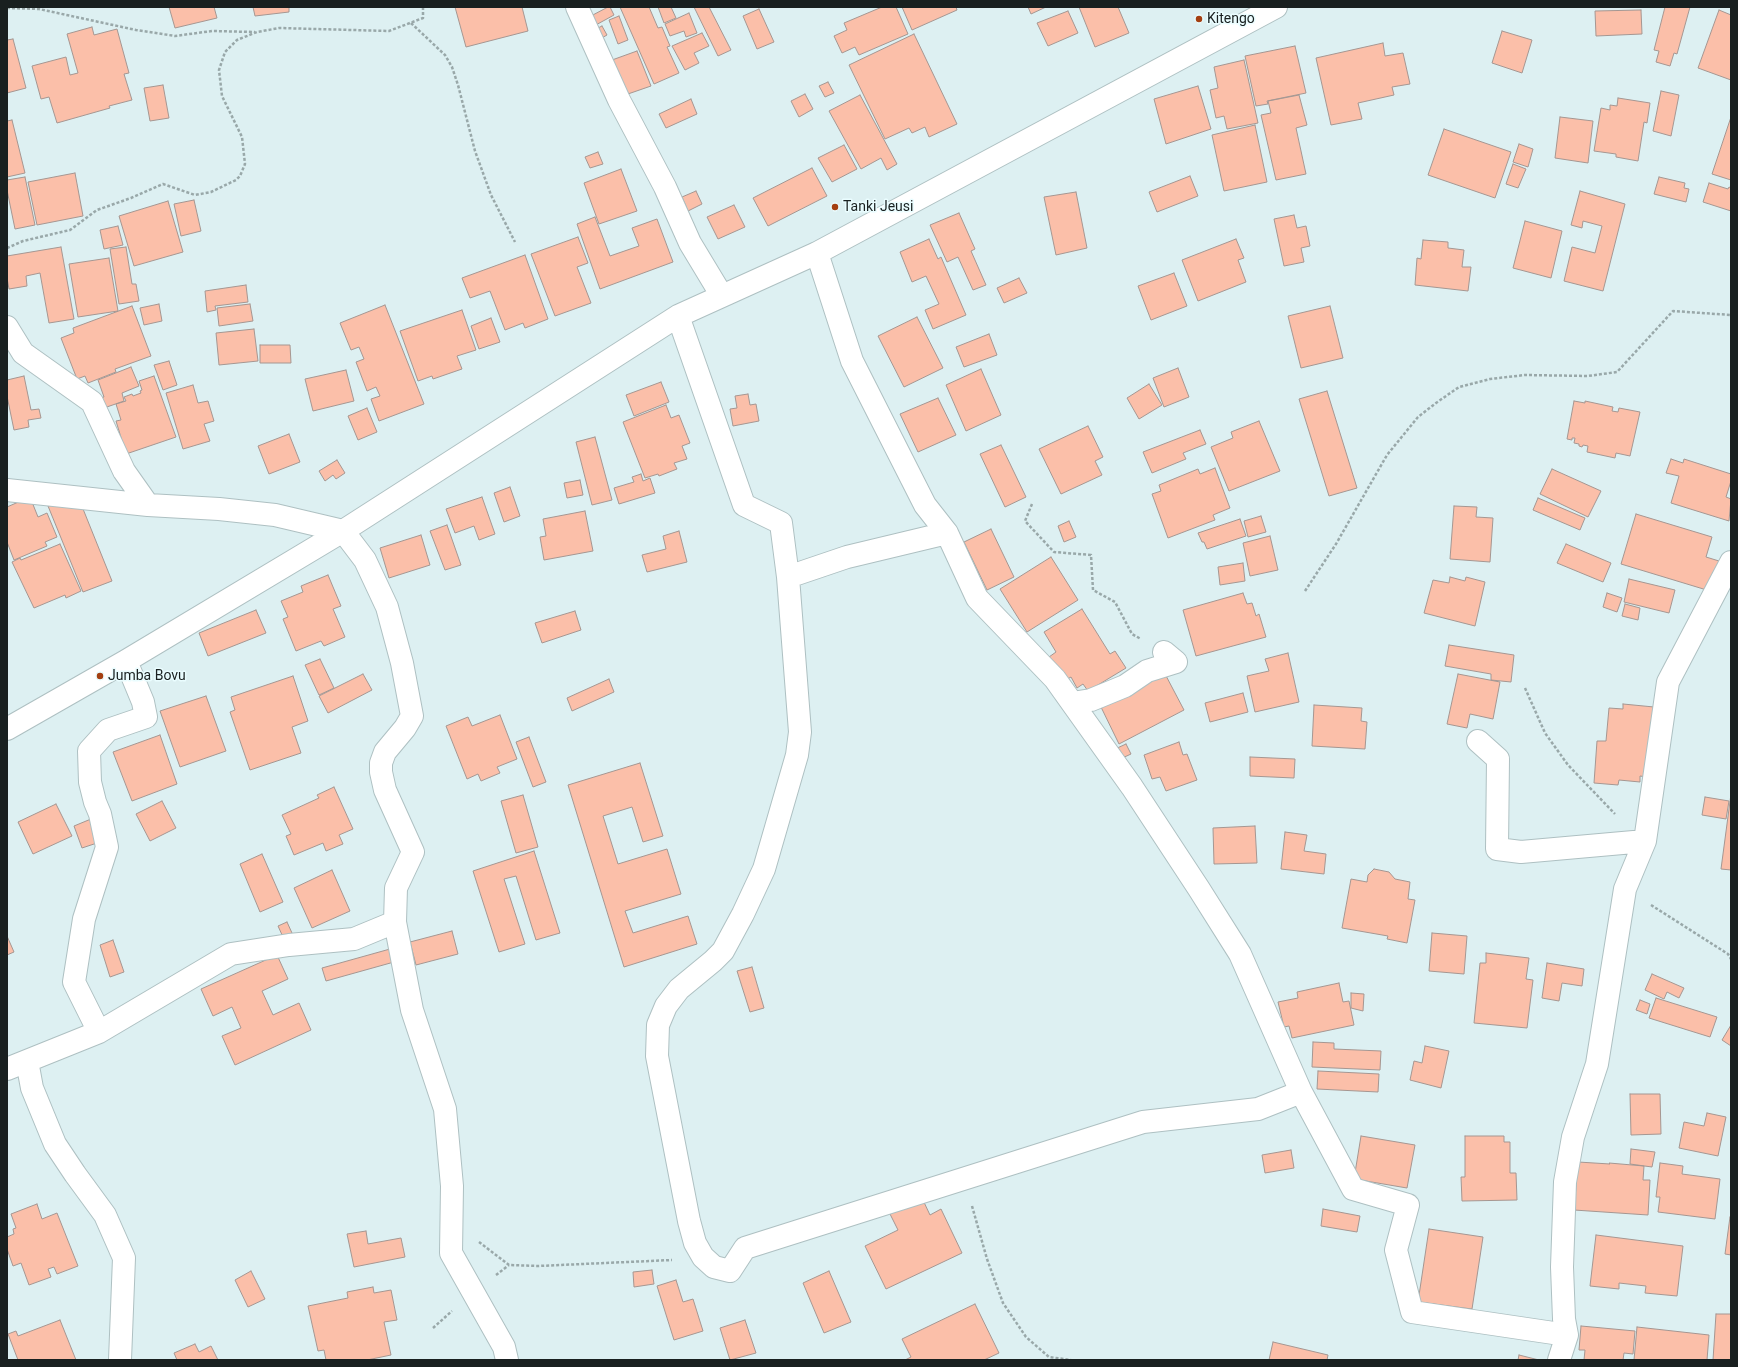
<!DOCTYPE html>
<style>
body{margin:0}
#map{position:relative;width:1738px;height:1367px;overflow:hidden;background:#ddf0f2;font-family:Roboto,sans-serif}
canvas{display:block}
.frame{position:absolute;inset:0;border:8px solid #192020;pointer-events:none}
</style>
<div id="map">
<canvas width="1738" height="1367"></canvas>
<div class="frame"></div>
</div>
<script>
const context = document.querySelector('canvas').getContext('2d');
context.lineJoin = 'round';
function fillPath(path, color) {
  context.fillStyle = color;
  context.fill(path, 'evenodd');
}
function poly(rows) {
  const path = new Path2D();
  for (const r of rows) {
    path.moveTo(r[0], r[1]);
    for (let i = 2; i < r.length; i += 2) path.lineTo(r[i], r[i + 1]);
  }
  return path;
}
function trace(path, color, width, dash) {
  context.strokeStyle = color;
  context.lineWidth = width;
  context.lineCap = dash ? 'butt' : 'round';
  context.setLineDash(dash || []);
  context.stroke(path);
}
function label(font, color, halo, rows, align = 'center') {
  context.font = font + ' Roboto,sans-serif';
  context.lineWidth = 3;
  context.setLineDash([]);
  context.textBaseline = 'middle';
  context.strokeStyle = halo;
  context.fillStyle = color;
  for (const [text, x, y, turn = 0] of rows) {
    context.save();
    context.translate(x, y);
    context.rotate((+turn || 0) * Math.PI / 180);
    context.textAlign = isNaN(turn) ? turn : align;
    if (halo) context.strokeText(text, 0, 0);
    context.fillText(text, 0, 0);
    context.restore();
  }
}
const building = poly([
 [169,7,214,7,217,18,175,28,169,7],
 [253,7,289,7,289,12,255,16,253,7],
 [455,7,522,7,528,31,466,47,455,7],
 [608,7,610,7,614,15,594,26,589,17,608,7],
 [620,7,649,7,658,28,662,27,670,46,667,47,679,73,654,84,620,7],
 [658,7,671,7,676,18,664,23,658,7],
 [694,7,709,7,731,50,718,56,694,7],
 [882,7,896,7,908,34,859,55,855,47,842,53,834,36,847,30,844,23,882,7],
 [902,7,956,7,957,10,912,30,902,7],
 [1028,7,1046,7,1031,14,1028,7],
 [1079,7,1118,7,1129,33,1095,47,1079,7],
 [1665,7,1690,7,1677,54,1674,53,1670,66,1656,62,1659,51,1654,50,1665,7],
 [759,9,774,42,757,49,743,16,759,9],
 [1641,10,1642,34,1596,36,1595,11,1641,10],
 [1719,10,1731,15,1731,80,1698,68,1719,10],
 [1068,11,1078,33,1048,46,1037,23,1068,11],
 [689,13,697,33,686,37,684,31,670,36,665,24,689,13],
 [619,16,628,40,618,44,609,20,619,16],
 [602,26,607,35,600,39,596,29,602,26],
 [92,27,94,35,117,29,129,73,124,74,132,100,109,106,110,108,57,123,49,97,41,99,32,66,66,57,70,75,78,73,67,34,92,27],
 [1502,31,1532,40,1522,73,1492,63,1502,31],
 [702,33,709,46,694,53,699,63,685,70,672,46,702,33],
 [914,34,957,124,929,137,925,127,912,133,909,128,885,139,849,65,914,34],
 [13,39,26,88,7,93,7,40,13,39],
 [1383,43,1385,56,1403,53,1410,84,1392,87,1394,95,1358,103,1362,119,1331,125,1316,58,1383,43],
 [1295,46,1306,93,1267,101,1268,104,1256,106,1245,56,1295,46],
 [637,51,651,86,625,95,612,60,637,51],
 [1244,60,1258,123,1227,129,1224,116,1216,118,1210,90,1218,88,1214,67,1244,60],
 [828,82,834,93,825,97,819,86,828,82],
 [163,85,169,118,150,121,144,88,163,85],
 [1198,86,1211,129,1166,144,1154,99,1198,86],
 [1661,91,1679,95,1671,136,1653,131,1661,91],
 [805,94,813,109,799,117,791,101,805,94],
 [860,95,897,164,887,170,881,158,861,169,829,111,860,95],
 [1299,95,1307,125,1296,128,1306,174,1276,180,1261,115,1271,113,1268,101,1299,95],
 [1618,98,1650,103,1647,123,1644,122,1638,161,1616,157,1616,154,1594,151,1601,108,1610,110,1610,105,1617,106,1618,98],
 [691,99,697,114,666,128,659,114,691,99],
 [1560,117,1593,121,1588,163,1555,158,1560,117],
 [1731,117,1731,180,1712,174,1731,117],
 [12,120,25,173,7,177,7,121,12,120],
 [1255,125,1267,182,1224,191,1212,135,1255,125],
 [1444,129,1511,152,1495,198,1428,175,1444,129],
 [1519,144,1533,149,1528,167,1513,162,1519,144],
 [844,145,857,169,832,182,818,158,844,145],
 [598,152,603,164,590,168,585,157,598,152],
 [1513,164,1526,169,1518,188,1506,184,1513,164],
 [812,168,827,196,768,226,753,198,812,168],
 [621,169,637,211,599,224,584,183,621,169],
 [75,173,83,216,37,225,28,182,75,173],
 [1190,176,1198,196,1157,212,1149,192,1190,176],
 [25,177,35,225,15,229,7,190,7,180,25,177],
 [1659,177,1685,183,1684,188,1689,189,1686,202,1654,194,1659,177],
 [1709,183,1728,189,1729,187,1731,188,1731,211,1703,202,1709,183],
 [696,191,702,204,688,211,682,197,696,191],
 [1580,191,1625,204,1603,291,1564,281,1572,247,1595,253,1602,226,1583,221,1582,228,1571,225,1580,191],
 [1076,192,1087,248,1056,255,1044,197,1076,192],
 [194,200,201,231,181,236,174,204,194,200],
 [168,201,183,252,134,266,119,216,168,201],
 [734,205,745,227,718,239,707,217,734,205],
 [959,213,975,249,971,251,986,285,973,290,958,257,947,262,930,225,959,213],
 [1294,215,1297,228,1306,226,1310,246,1301,248,1304,262,1284,266,1274,219,1294,215],
 [595,217,610,256,639,246,632,228,657,219,673,262,600,289,577,224,595,217],
 [1525,221,1562,231,1551,278,1513,268,1525,221],
 [118,226,123,245,104,249,100,230,118,226],
 [578,237,588,263,577,267,591,303,555,316,531,254,578,237],
 [929,239,938,259,941,257,966,315,933,329,925,310,939,304,926,276,912,282,900,252,929,239],
 [1236,239,1244,258,1238,260,1246,282,1198,301,1182,260,1236,239],
 [1423,240,1448,242,1448,248,1464,250,1462,267,1471,267,1468,291,1415,285,1417,258,1421,259,1423,240],
 [61,247,74,319,49,323,40,273,26,276,27,286,9,289,7,278,7,256,61,247],
 [126,247,132,284,136,284,139,301,119,304,110,249,126,247],
 [525,255,548,319,525,328,523,323,505,330,490,291,470,298,462,278,525,255],
 [109,258,118,311,78,317,69,264,109,258],
 [1174,273,1187,306,1151,320,1138,286,1174,273],
 [1019,278,1027,293,1004,303,997,288,1019,278],
 [246,285,248,302,215,306,216,310,207,312,205,291,246,285],
 [159,304,162,321,144,325,140,308,159,304],
 [250,304,253,321,219,326,217,308,250,304],
 [385,305,424,404,379,421,371,399,380,396,376,387,367,391,356,362,364,359,359,347,351,350,340,323,385,305],
 [132,306,151,356,115,369,116,372,88,383,85,376,77,379,61,338,74,333,73,328,132,306],
 [1330,306,1343,358,1301,368,1288,316,1330,306],
 [462,310,476,350,457,356,462,369,433,379,432,376,418,381,400,331,462,310],
 [917,317,943,368,904,387,878,336,917,317],
 [491,318,500,342,479,349,471,326,491,318],
 [254,329,258,361,219,365,216,333,254,329],
 [989,334,997,355,964,367,956,347,989,334],
 [260,345,290,345,291,363,260,363,260,345],
 [169,361,177,385,163,390,154,365,169,361],
 [131,367,139,386,122,393,124,401,104,408,100,398,104,397,98,380,131,367],
 [1178,368,1189,397,1164,407,1153,378,1178,368],
 [981,369,1001,415,966,431,946,385,981,369],
 [346,370,354,401,313,411,305,379,346,370],
 [24,376,31,410,39,409,41,418,28,420,29,427,14,430,7,396,7,380,24,376],
 [154,376,176,437,126,454,116,421,121,420,116,404,126,401,124,397,132,394,133,396,141,393,140,391,142,390,139,381,154,376],
 [661,382,669,402,634,416,626,395,661,382],
 [1149,384,1162,405,1139,419,1127,398,1149,384],
 [193,385,198,403,208,401,214,421,204,424,210,441,183,449,166,393,193,385],
 [1327,391,1357,488,1329,496,1299,399,1327,391],
 [748,394,750,405,756,404,759,421,733,426,730,409,737,408,735,396,748,394],
 [938,398,956,435,918,452,900,414,938,398],
 [1574,401,1585,403,1585,401,1613,407,1612,411,1618,412,1619,408,1640,412,1630,456,1616,453,1615,458,1587,452,1588,446,1583,445,1582,447,1579,446,1579,444,1574,443,1575,438,1572,438,1572,440,1567,439,1574,401],
 [666,405,671,418,679,415,690,443,682,446,687,459,674,463,677,469,659,476,658,474,645,478,623,422,666,405],
 [367,408,377,432,358,440,348,416,367,408],
 [1259,421,1280,471,1229,491,1211,447,1233,438,1231,432,1259,421],
 [1088,426,1103,457,1095,461,1102,475,1061,494,1039,449,1088,426],
 [1200,430,1206,444,1183,453,1186,459,1152,473,1143,452,1200,430],
 [289,434,300,462,269,474,258,446,289,434],
 [595,437,612,500,592,505,576,442,595,437],
 [1001,445,1026,497,1005,507,980,454,1001,445],
 [1671,459,1683,463,1684,459,1731,474,1731,481,1726,497,1731,499,1729,521,1671,503,1679,476,1666,473,1671,459],
 [337,460,345,473,336,479,333,475,325,481,319,471,337,460],
 [1215,468,1230,508,1213,515,1215,520,1168,538,1152,494,1161,491,1159,485,1198,469,1200,474,1215,468],
 [1552,469,1601,491,1588,517,1540,494,1552,469],
 [641,474,643,481,650,478,655,493,619,504,614,488,634,482,632,477,641,474],
 [580,480,583,495,567,498,564,483,580,480],
 [510,487,520,516,504,522,494,493,510,487],
 [77,494,112,581,83,592,48,506,77,494],
 [30,497,38,517,47,513,57,537,45,542,47,546,14,560,7,542,7,507,30,497],
 [482,497,495,534,479,540,474,526,455,533,446,509,482,497],
 [1538,498,1585,518,1580,530,1533,510,1538,498],
 [1454,506,1477,507,1476,517,1493,518,1490,562,1450,559,1454,506],
 [585,511,593,551,544,560,540,537,546,536,543,519,585,511],
 [1636,514,1712,537,1706,557,1719,561,1710,591,1621,564,1636,514],
 [1261,516,1266,532,1248,537,1244,521,1261,516],
 [1240,519,1246,536,1207,549,1204,542,1202,542,1198,533,1240,519],
 [1069,521,1076,537,1064,542,1058,526,1069,521],
 [447,525,461,565,445,570,430,531,447,525],
 [991,529,1014,577,987,590,964,542,991,529],
 [679,531,687,562,647,572,642,555,666,549,663,536,679,531],
 [421,535,430,565,389,578,380,548,421,535],
 [1270,536,1278,570,1250,576,1243,543,1270,536],
 [60,544,81,591,66,598,65,595,34,608,12,562,20,558,21,560,60,544],
 [1566,544,1611,563,1603,582,1557,563,1566,544],
 [1051,557,1078,600,1027,632,1000,589,1051,557],
 [1243,563,1245,581,1220,585,1218,567,1243,563],
 [328,575,341,606,333,609,345,637,324,646,321,641,296,651,283,619,288,617,281,601,303,592,301,586,328,575],
 [1450,577,1465,581,1466,577,1485,582,1475,626,1424,613,1433,580,1449,583,1450,577],
 [1629,579,1675,590,1669,613,1624,602,1629,579],
 [1243,593,1247,604,1252,603,1256,616,1259,614,1266,637,1196,656,1183,610,1243,593],
 [1607,593,1622,598,1617,612,1603,607,1607,593],
 [1625,604,1640,608,1638,620,1622,616,1625,604],
 [1082,609,1110,654,1115,651,1126,668,1088,691,1083,684,1077,688,1071,677,1064,681,1049,657,1056,652,1044,632,1082,609],
 [256,610,266,633,208,656,199,633,256,610],
 [575,611,581,630,542,643,535,623,575,611],
 [1449,645,1514,655,1511,682,1491,680,1491,674,1445,666,1449,645],
 [1288,653,1299,702,1255,712,1247,676,1269,671,1265,659,1288,653],
 [320,659,334,688,319,695,305,665,320,659],
 [1164,672,1184,710,1119,744,1100,705,1164,672],
 [363,674,372,690,328,713,319,696,363,674],
 [1458,674,1500,682,1493,719,1470,714,1467,728,1447,724,1458,674],
 [293,676,308,721,292,727,301,753,250,770,230,712,235,710,231,697,293,676],
 [609,679,614,692,572,711,567,698,609,679],
 [1243,693,1248,712,1210,722,1205,703,1243,693],
 [206,696,226,751,180,767,160,711,206,696],
 [1623,704,1654,707,1647,777,1640,776,1640,782,1619,780,1618,785,1594,783,1597,741,1606,741,1609,708,1623,709,1623,704],
 [1314,705,1362,708,1361,721,1367,722,1365,749,1312,746,1314,705],
 [500,715,517,759,497,767,500,773,481,781,478,774,467,779,446,726,468,717,472,726,500,715],
 [160,735,177,784,132,801,113,752,160,735],
 [529,737,546,782,533,787,516,742,529,737],
 [1179,742,1183,755,1187,754,1197,780,1166,791,1160,777,1152,779,1144,755,1179,742],
 [1126,744,1131,754,1118,760,1113,750,1126,744],
 [1250,757,1295,759,1294,778,1250,776,1250,757],
 [640,763,663,836,643,842,632,807,603,816,618,864,667,849,681,894,625,911,633,933,688,916,697,944,624,967,568,785,640,763],
 [334,787,353,829,339,835,343,844,326,851,323,843,294,855,286,836,291,834,282,815,319,798,317,795,334,787],
 [1731,794,1731,870,1721,869,1731,794],
 [523,795,538,847,516,853,501,801,523,795],
 [1705,797,1729,801,1726,819,1702,815,1705,797],
 [162,801,176,828,150,841,136,814,162,801],
 [56,804,72,836,33,854,18,822,56,804],
 [91,819,100,842,82,848,74,826,91,819],
 [1255,826,1257,863,1214,864,1213,828,1255,826],
 [1285,832,1307,835,1304,851,1326,854,1324,874,1281,869,1285,832],
 [534,851,560,933,536,940,516,876,504,879,525,944,499,952,473,871,534,851],
 [262,854,283,902,260,912,240,864,262,854],
 [1374,869,1389,872,1395,879,1410,882,1408,899,1415,900,1407,943,1387,939,1388,936,1342,928,1351,879,1367,882,1368,875,1374,869],
 [332,870,350,911,312,928,294,888,332,870],
 [287,922,292,933,283,937,278,926,287,922],
 [452,931,458,954,416,965,410,942,452,931],
 [1432,933,1467,936,1464,974,1429,971,1432,933],
 [7,936,14,952,7,955,7,936],
 [113,940,124,972,110,977,100,945,113,940],
 [390,949,394,962,326,981,322,968,390,949],
 [1486,953,1529,958,1526,979,1533,980,1527,1028,1474,1023,1480,963,1486,963,1486,953],
 [277,955,288,979,262,991,273,1015,299,1003,311,1030,235,1065,222,1036,241,1028,232,1007,213,1016,201,989,277,955],
 [1547,963,1584,969,1582,986,1562,983,1559,1001,1542,998,1547,963],
 [752,967,764,1008,750,1012,737,971,752,967],
 [1652,974,1684,988,1679,998,1667,992,1664,999,1645,990,1652,974],
 [1339,983,1343,1002,1349,1001,1354,1025,1292,1038,1289,1026,1284,1027,1278,1002,1298,998,1297,992,1339,983],
 [1351,993,1364,994,1363,1011,1351,1008,1351,993],
 [1656,998,1717,1017,1710,1037,1649,1018,1656,998],
 [1640,1000,1650,1004,1647,1014,1636,1010,1640,1000],
 [1731,1025,1731,1046,1722,1040,1731,1025],
 [1313,1042,1334,1043,1334,1049,1381,1051,1380,1070,1312,1067,1313,1042],
 [1425,1046,1449,1051,1441,1088,1410,1080,1414,1061,1422,1063,1425,1046],
 [1318,1071,1379,1074,1378,1092,1317,1089,1318,1071],
 [1630,1094,1660,1094,1661,1134,1631,1135,1630,1094],
 [1707,1113,1726,1117,1718,1156,1679,1148,1684,1122,1704,1126,1707,1113],
 [1361,1136,1415,1145,1407,1188,1354,1179,1361,1136],
 [1465,1136,1504,1136,1504,1142,1510,1142,1510,1173,1516,1173,1517,1200,1462,1201,1461,1177,1465,1177,1465,1136],
 [1631,1149,1655,1152,1652,1167,1630,1164,1631,1149],
 [1291,1150,1294,1168,1265,1173,1262,1155,1291,1150],
 [1578,1162,1610,1164,1609,1163,1644,1166,1643,1180,1650,1180,1648,1215,1574,1210,1578,1162],
 [1660,1163,1683,1166,1682,1174,1720,1179,1715,1219,1658,1212,1660,1197,1656,1197,1660,1163],
 [922,1198,930,1215,941,1209,962,1253,886,1289,865,1246,898,1230,890,1214,922,1198],
 [37,1204,42,1219,57,1213,78,1266,57,1274,54,1267,48,1269,51,1277,29,1285,21,1263,13,1266,7,1249,7,1237,14,1234,13,1229,16,1228,11,1214,37,1204],
 [1323,1209,1360,1216,1357,1232,1321,1226,1323,1209],
 [1730,1217,1731,1217,1731,1255,1725,1254,1730,1217],
 [1429,1229,1483,1237,1472,1309,1418,1302,1429,1229],
 [366,1231,368,1244,401,1238,405,1257,354,1267,347,1234,366,1231],
 [1596,1235,1683,1246,1677,1296,1645,1293,1646,1286,1619,1283,1619,1289,1590,1286,1596,1235],
 [652,1270,654,1284,634,1287,633,1272,652,1270],
 [251,1271,265,1299,248,1307,235,1280,251,1271],
 [829,1271,851,1322,824,1333,803,1283,829,1271],
 [676,1280,683,1302,693,1299,703,1331,674,1340,657,1286,676,1280],
 [373,1287,374,1293,391,1290,397,1320,384,1322,391,1355,367,1360,326,1360,324,1350,318,1351,308,1306,348,1298,347,1292,373,1287],
 [975,1304,999,1353,984,1360,905,1360,911,1357,902,1339,975,1304],
 [1716,1314,1731,1314,1731,1360,1713,1360,1716,1314],
 [60,1320,76,1360,18,1360,8,1334,16,1331,18,1336,60,1320],
 [745,1320,756,1353,730,1360,720,1328,745,1320],
 [1581,1326,1635,1331,1633,1354,1624,1353,1623,1360,1584,1360,1585,1350,1579,1350,1581,1326],
 [1637,1327,1709,1335,1707,1360,1634,1360,1637,1327],
 [1273,1342,1328,1355,1327,1360,1269,1360,1273,1342],
 [195,1344,199,1352,211,1346,218,1360,177,1360,174,1353,195,1344],
 [1519,1355,1539,1360,1518,1360,1519,1355]
]);
const path = poly([
 [7,8,39,9,136,30,175,36,212,31,255,32],
 [411,23,445,55,452,67,458,85,475,151,491,195,515,242],
 [7,248,23,241,70,230,97,210,131,198,163,184,195,195,211,192,236,180,240,176,245,164,242,137,222,96,219,70,225,52,237,40,257,32,279,28,389,31,423,18,423,7],
 [1032,504,1025,521,1054,552,1091,555,1093,590,1115,602,1132,634,1141,639],
 [1305,591,1336,544,1387,455,1418,417,1436,403,1459,387,1490,379,1525,375,1588,376,1617,372,1673,311,1731,315],
 [1525,688,1545,733,1568,765,1615,814],
 [1651,905,1728,954,1731,959],
 [972,1206,987,1259,1003,1303,1026,1337,1049,1357,1071,1360],
 [479,1242,509,1265,538,1266,672,1260],
 [496,1275,509,1265],
 [433,1328,452,1311]
]);
const minor = poly([
 [577,7,619,100,665,187,690,243,722,296],
 [817,253,852,361,925,505,947,533,977,598,1055,679,1132,787,1199,889,1240,954,1301,1092,1353,1189,1408,1205,1396,1250,1412,1312,1567,1335],
 [678,316,744,505,781,523,788,577,800,732,797,755,764,869,743,914,723,951,713,961,679,989,666,1006,658,1025,657,1056,689,1221,695,1243,703,1257,714,1267,730,1271,745,1248,1143,1122,1258,1109,1301,1092],
 [7,327,23,353,92,402,124,471,148,505,219,509,275,515,343,531,365,560,387,607,402,663,412,716,405,728,385,752,381,763,381,772,385,790,413,852,396,888,395,922,412,1010,445,1109,452,1186,451,1253,504,1347,507,1360],
 [7,490,148,505],
 [788,577,847,557,947,533],
 [1072,703,1091,700,1125,686,1147,671,1176,662,1164,652],
 [7,729,126,661,343,531,678,316,817,253,1276,7],
 [1478,741,1498,759,1497,849,1521,852,1645,841],
 [99,1032,74,982,84,919,107,847,100,814,95,802,90,782,89,751,108,730,146,717,143,702,126,661],
 [27,1061,32,1088,55,1144,75,1174,105,1215,124,1258,120,1360],
 [7,1069,99,1032,231,954,289,945,354,939,395,922],
 [1559,1360,1567,1335,1564,1319,1562,1267,1565,1182,1573,1137,1597,1064,1625,889,1645,841,1668,682,1731,562]
]);
const markers = [
 [1199,19,4,"#a43f11"],
 [835,207,4,"#a43f11"],
 [100,676,4,"#a43f11"]
];
const poiNames = [
 ["Kitengo",1207,19],
 ["Tanki Jeusi",843,207],
 ["Jumba Bovu",108,676]
];
fillPath(building, '#fbbfa9');
trace(building, '#a59691', 1);
trace(minor, '#aec0c2', 24);
trace(path, '#99a8a9', 2.5, [3, 2]);
trace(minor, '#fff', 22);
for (const [x, y, r, color] of markers) {
  const dot = new Path2D();
  dot.arc(x, y, r, 0, 2 * Math.PI);
  context.fillStyle = color;
  context.fill(dot);
  trace(dot, '#eafdff', 1.5);
}
label('14px', '#192020', '#eafdff', poiNames, 'left');
</script>
